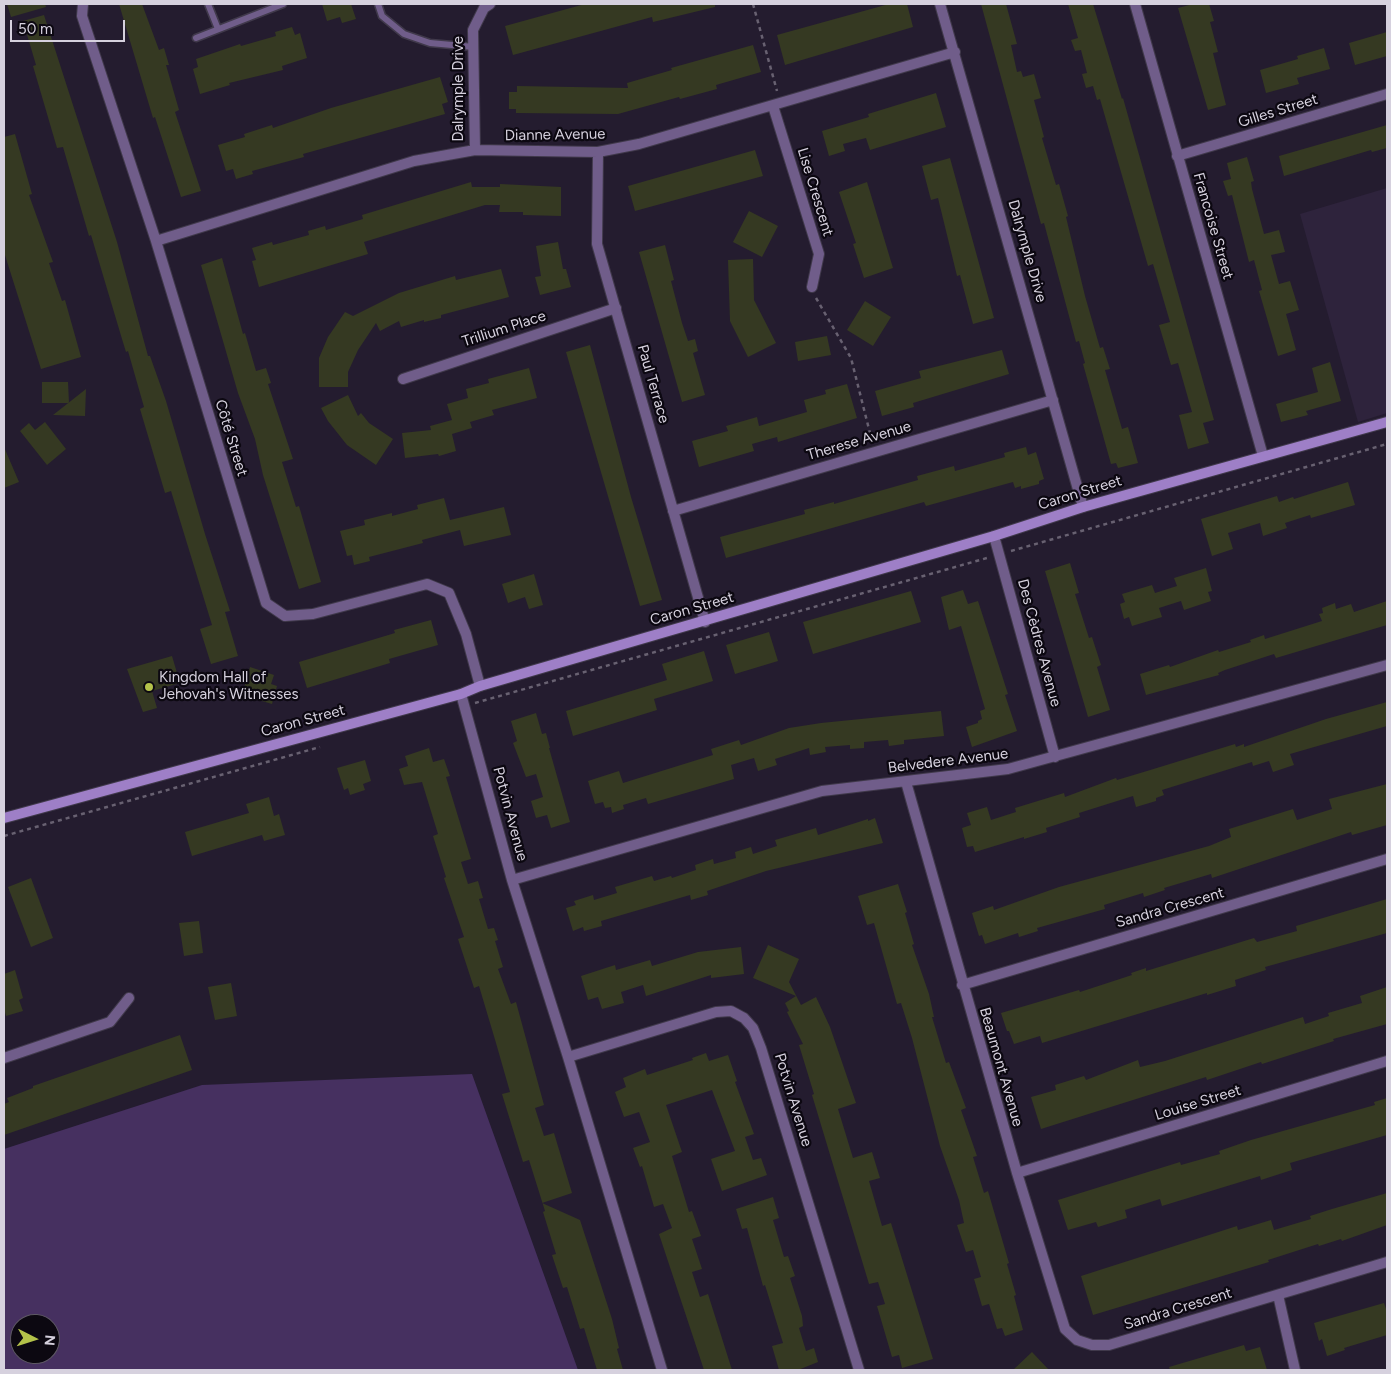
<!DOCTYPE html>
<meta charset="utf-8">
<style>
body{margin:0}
#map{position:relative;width:1391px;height:1374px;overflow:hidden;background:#241c2f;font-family:Figtree,sans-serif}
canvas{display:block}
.frame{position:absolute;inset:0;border:5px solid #d6d1de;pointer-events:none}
.north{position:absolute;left:10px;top:1314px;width:50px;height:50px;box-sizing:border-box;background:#0c0811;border:1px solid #5d5863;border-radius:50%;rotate:95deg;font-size:14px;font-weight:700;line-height:20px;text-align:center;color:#d6d1de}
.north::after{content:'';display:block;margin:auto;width:18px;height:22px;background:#b4c24a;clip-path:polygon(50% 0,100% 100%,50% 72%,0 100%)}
.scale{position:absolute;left:10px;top:20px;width:115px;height:22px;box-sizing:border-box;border:2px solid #d6d1de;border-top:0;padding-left:6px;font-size:15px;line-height:18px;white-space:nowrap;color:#d6d1de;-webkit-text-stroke:4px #0c0811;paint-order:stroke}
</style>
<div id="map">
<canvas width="1391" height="1374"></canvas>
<div class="frame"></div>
<div class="north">N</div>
<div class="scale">50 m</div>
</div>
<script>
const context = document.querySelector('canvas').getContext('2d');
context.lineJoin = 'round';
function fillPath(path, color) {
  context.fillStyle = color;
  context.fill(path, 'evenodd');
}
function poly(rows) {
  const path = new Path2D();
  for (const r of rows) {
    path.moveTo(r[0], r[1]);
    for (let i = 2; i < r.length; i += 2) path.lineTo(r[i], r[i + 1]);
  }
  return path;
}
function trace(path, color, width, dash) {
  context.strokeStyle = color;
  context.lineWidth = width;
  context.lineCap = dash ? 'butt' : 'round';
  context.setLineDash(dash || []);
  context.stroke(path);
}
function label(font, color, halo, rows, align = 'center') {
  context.font = font + ' Figtree,sans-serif';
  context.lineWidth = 4.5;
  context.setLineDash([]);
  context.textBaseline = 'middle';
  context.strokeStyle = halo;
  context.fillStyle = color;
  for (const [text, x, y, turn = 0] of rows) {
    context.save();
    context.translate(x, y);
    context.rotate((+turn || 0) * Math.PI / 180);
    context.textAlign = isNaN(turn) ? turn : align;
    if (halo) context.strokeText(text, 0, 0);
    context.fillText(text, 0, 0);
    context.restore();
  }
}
const built = poly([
 [1387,188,1387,413,1358,422,1300,214]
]);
const green = poly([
 [472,1074,578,1370,4,1370,4,1149,202,1085],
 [20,1324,50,1324,50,1354,20,1354]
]);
const building = poly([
 [7,4,45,4,46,7,11,17],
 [119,4,142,4,159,50,164,48,169,65,166,65,179,110,175,112,201,191,181,197,155,117,153,118],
 [322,4,351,4,356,19,342,23,340,17,327,21],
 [585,4,715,4,715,7,653,22,652,17,513,55,505,26],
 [889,4,907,4,913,27,785,65,777,35],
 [981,4,1006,4,1017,44,1011,45,1017,72,1021,71,1023,77,1034,74,1041,98,1034,100,1044,137,1042,138,1056,185,1059,184,1068,216,1066,217,1085,296,1100,348,1103,347,1110,369,1105,370,1122,429,1128,427,1138,463,1118,468,1116,463,1111,464,1083,364,1085,363,1079,341,1076,342,1044,223,1041,224],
 [1068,4,1093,4,1122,99,1123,98,1214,420,1203,423,1209,443,1188,449,1179,415,1192,412,1178,363,1171,365,1159,325,1170,322,1153,264,1148,266,1100,99,1097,100,1093,86,1086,88,1082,74,1087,73,1081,50,1075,51,1071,40,1078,38],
 [1193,4,1209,4,1214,21,1210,22,1218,52,1213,53,1226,105,1208,110,1178,8],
 [44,15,117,242,148,356,150,356,166,401,205,534,230,611,225,612,238,656,211,664,200,629,212,625,171,491,165,493,140,409,144,407,128,351,126,352,122,339,91,235,89,236,63,147,57,148,33,66,36,65,23,21],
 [292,27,295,35,300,33,307,58,282,66,283,70,229,83,230,85,200,94,193,69,198,67,196,59,240,44,241,46,276,36,275,32],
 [1387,32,1387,56,1355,65,1349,43],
 [753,45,761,72,716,85,717,89,680,99,679,97,618,114,516,113,516,109,509,109,509,92,517,92,517,86,628,88,627,83,672,70,671,68],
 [1324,48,1330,69,1297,78,1299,84,1266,93,1260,70,1298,59,1297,56],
 [440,77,448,102,442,104,445,114,303,154,304,157,252,171,253,174,236,179,233,169,226,171,218,145,245,137,244,134,272,125,273,128,331,108],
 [936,93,946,127,870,150,866,138,843,144,845,151,829,156,822,131,869,117,868,114],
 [1387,125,1387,148,1372,152,1371,150,1284,176,1279,156],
 [15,134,32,194,29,195,53,262,49,263,62,301,65,300,81,357,41,369,4,252,4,137],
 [755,150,763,176,635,211,628,186],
 [1247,157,1254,181,1251,182,1252,189,1264,234,1279,230,1285,252,1271,255,1279,284,1290,281,1299,310,1286,314,1296,350,1278,356,1259,291,1262,290,1254,260,1249,262,1232,195,1228,196,1223,181,1231,179,1227,163],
 [950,158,994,318,973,324,960,275,957,276,938,198,931,200,922,166],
 [471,182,472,187,500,187,500,184,561,187,561,216,523,215,523,212,499,212,500,205,485,205,364,242,368,254,259,287,252,261,256,260,252,248,272,242,273,245,309,235,308,231,325,226,326,230,363,219,362,215],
 [867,182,893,268,864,278,853,244,856,243,839,192],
 [749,211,778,226,762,257,733,242],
 [558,242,563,269,566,269,571,287,540,295,535,277,541,276,536,246],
 [665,245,674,280,671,281,682,323,688,341,695,339,698,351,693,353,705,395,682,402,639,252],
 [222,258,243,334,245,333,256,371,266,368,271,383,268,384,293,459,282,462,296,507,299,506,321,582,299,589,263,475,255,439,238,393,201,265],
 [753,259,754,300,776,343,748,357,730,321,728,260],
 [501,269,509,297,441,315,441,318,424,322,424,320,401,327,399,321,380,331,376,323,358,350,348,372,348,387,319,387,319,358,328,337,345,312,353,316,399,293,455,276,456,280],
 [865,301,891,317,873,346,847,330],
 [827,336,831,355,798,361,795,342],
 [590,345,631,497,662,600,640,606,566,352],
 [1002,350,1009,374,913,403,914,407,882,416,875,391,921,378,919,371],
 [1330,362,1341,401,1306,411,1308,415,1281,422,1276,404,1318,392,1312,368],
 [529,368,537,398,492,410,494,415,470,422,472,428,452,434,456,451,439,456,438,454,405,458,402,433,431,430,430,426,452,420,447,404,468,398,466,389,489,383,488,379],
 [42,382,68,382,69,403,42,403],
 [847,384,857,418,778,442,777,437,752,444,754,451,699,467,692,441,728,431,726,426,757,417,759,426,807,412,804,400,826,394,825,390],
 [86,389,85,416,53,415],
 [348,395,358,416,361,413,369,423,393,439,376,465,347,445,328,421,321,408],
 [45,422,66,449,47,465,20,431,29,423,35,430],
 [4,447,19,482,4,488],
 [1026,447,1028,455,1036,452,1044,479,1039,481,1039,484,1021,489,1021,486,1015,488,1013,482,926,506,924,502,726,558,720,537,805,514,804,510,834,502,834,504,918,480,917,476,954,466,955,471,1005,457,1004,453],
 [1348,482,1355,505,1311,518,1310,515,1285,523,1287,528,1263,536,1260,523,1228,533,1233,549,1212,556,1201,519,1277,496,1279,502,1293,497,1294,499],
 [444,498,450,520,504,507,511,535,464,546,460,530,422,540,423,543,369,557,370,561,354,565,352,555,347,556,340,531,365,525,364,520,392,513,392,516,418,509,417,505],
 [1070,563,1079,593,1075,594,1089,638,1092,637,1101,665,1097,667,1110,710,1088,717,1045,571],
 [1206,568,1212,591,1208,592,1211,601,1184,610,1181,601,1159,608,1162,617,1132,626,1129,617,1124,619,1120,604,1125,602,1122,594,1152,585,1155,593,1177,586,1174,578],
 [534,574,543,605,529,609,525,597,508,603,502,584],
 [963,590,968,604,978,601,1008,694,1005,695,1017,731,972,747,966,727,978,723,978,721,982,719,980,711,985,709,961,626,949,630,941,597],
 [911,591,921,622,813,654,803,622],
 [1387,601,1387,625,1276,658,1274,654,1225,670,1218,673,1219,675,1146,695,1140,674,1169,665,1170,667,1218,650,1219,652,1251,642,1250,640,1264,635,1265,639,1322,621,1319,614,1323,613,1322,608,1335,603,1336,609,1351,604,1354,612],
 [431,620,438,645,389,659,390,663,307,688,299,662,395,633,394,630],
 [769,632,778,661,735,674,726,645],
 [704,651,713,681,654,699,657,710,573,736,566,711,667,680,662,664],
 [172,656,180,683,152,691,157,708,143,712,127,669],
 [250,667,274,675,271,684,277,686,272,704,242,695],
 [1387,702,1387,726,1290,754,1294,765,1273,772,1269,761,1253,766,1252,762,1162,790,1164,795,1156,798,1156,801,1136,807,1133,796,1079,813,1080,817,1046,828,1047,832,1024,839,1024,837,975,852,973,846,967,847,962,828,971,825,967,813,987,807,991,820,1016,812,1015,808,1064,793,1065,797,1116,778,1117,780,1147,771,1235,744,1236,747,1244,744,1244,747,1326,719],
 [941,711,944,736,904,740,904,744,889,746,888,740,864,742,864,748,850,749,850,745,825,747,826,752,810,755,809,748,775,759,777,765,758,771,754,758,731,765,734,779,648,804,646,798,623,805,624,809,612,813,611,807,605,808,603,802,595,804,588,781,619,771,623,783,713,755,711,749,739,740,741,745,789,728,821,723],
 [536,713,542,734,546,733,550,748,549,748,570,822,551,828,547,815,536,818,531,801,543,797,536,774,526,777,513,743,517,741,511,721],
 [429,748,433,762,444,759,450,776,446,777,471,859,461,862,468,884,478,881,483,898,479,899,488,929,494,928,498,940,495,941,503,967,498,969,511,1004,516,1002,544,1105,535,1108,544,1136,554,1133,572,1193,542,1203,580,1220,612,1319,619,1348,617,1349,623,1370,597,1370,584,1328,580,1329,567,1287,563,1288,552,1255,556,1254,543,1212,545,1211,529,1160,523,1162,502,1094,510,1092,496,1043,479,986,474,988,458,939,464,937,444,878,446,877,433,836,438,834,422,782,404,785,399,769,408,766,405,756],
 [365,760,371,781,363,784,365,790,350,795,348,788,344,790,337,768],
 [1387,784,1387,825,1352,835,1351,832,1212,878,1211,874,1164,888,1165,890,1144,897,1143,893,1104,905,1105,909,1037,928,1038,931,1019,937,1018,933,985,944,982,935,979,936,972,913,993,906,994,910,1059,887,1209,846,1231,837,1229,829,1293,809,1297,820,1332,809,1329,799],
 [269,797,274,816,279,814,285,835,264,841,262,835,192,856,185,832,249,813,246,804],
 [875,818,883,843,766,871,707,891,708,895,691,900,690,895,601,921,602,926,584,931,583,927,573,931,566,908,576,905,574,901,593,895,594,900,617,893,615,887,652,876,654,881,671,876,672,878,696,870,695,865,713,859,714,864,736,858,735,852,751,847,753,854,777,846,775,840,816,828,818,835,868,819,868,821],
 [31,878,53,938,31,947,8,887],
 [898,884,907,912,905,913,914,944,912,945,929,994,934,1017,932,1017,946,1063,949,1062,966,1108,961,1110,977,1156,973,1157,984,1193,988,1191,1009,1263,1007,1264,1016,1295,1014,1296,1023,1330,1005,1336,1002,1328,997,1329,989,1304,982,1306,974,1279,981,1277,973,1250,966,1252,957,1225,964,1223,959,1200,940,1146,912,1038,901,1003,897,1004,874,923,867,925,858,896],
 [1387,899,1387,933,1265,967,1266,970,1235,980,1236,986,1207,995,1207,993,1042,1043,1040,1036,1014,1044,1009,1031,1007,1031,1001,1013,1079,990,1080,992,1132,975,1131,973,1146,968,1146,971,1254,938,1257,942,1297,931,1296,926],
 [199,921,203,953,184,956,179,923],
 [768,945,799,959,789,982,801,1005,816,997,830,1027,856,1103,838,1109,853,1158,872,1152,880,1178,869,1181,882,1226,891,1223,933,1359,902,1368,899,1355,892,1357,877,1306,885,1304,878,1282,869,1284,812,1095,814,1094,799,1045,803,1044,787,1012,789,1011,785,1003,796,996,753,978],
 [741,947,744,974,711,978,711,975,646,996,643,985,621,992,624,1003,602,1009,598,997,588,1000,581,976,615,965,616,970,650,960,652,966,698,952],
 [15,970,23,998,19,1000,23,1011,6,1016,4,1009,4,974],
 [231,983,237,1016,215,1020,208,987],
 [1387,987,1387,1024,1333,1039,1334,1041,1262,1064,1261,1062,1207,1080,1206,1077,1041,1129,1031,1097,1056,1090,1055,1085,1084,1076,1086,1080,1138,1060,1140,1067,1165,1061,1303,1017,1305,1024,1329,1016,1328,1013,1362,1003,1360,996],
 [180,1035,192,1070,4,1135,4,1104,9,1102,7,1098,33,1088,33,1086],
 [706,1053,709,1061,728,1055,737,1081,735,1082,754,1134,745,1137,753,1160,761,1158,767,1175,722,1191,711,1159,735,1151,712,1090,666,1105,682,1152,672,1156,689,1212,692,1211,701,1236,692,1239,702,1269,692,1272,700,1297,708,1294,732,1370,704,1370,659,1234,672,1228,663,1204,654,1207,642,1166,640,1167,633,1148,650,1142,639,1112,624,1117,615,1092,626,1087,623,1078,645,1069,647,1075,693,1060,692,1058],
 [1387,1098,1387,1135,1290,1163,1292,1170,1261,1180,1260,1176,1162,1206,1160,1199,1125,1210,1127,1218,1098,1227,1096,1222,1068,1230,1058,1200,1180,1162,1181,1165,1220,1154,1219,1151,1251,1140,1375,1105,1374,1102],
 [1387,1193,1387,1225,1342,1241,1341,1239,1319,1246,1318,1244,1268,1260,1269,1262,1093,1315,1081,1276,1237,1226,1238,1230,1271,1220,1274,1230,1311,1219,1310,1216,1332,1209],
 [773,1197,779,1218,773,1220,784,1257,788,1256,795,1276,790,1278,802,1316,803,1326,799,1328,806,1351,814,1348,818,1362,798,1370,779,1370,772,1346,783,1343,765,1285,763,1286,747,1228,742,1229,736,1209],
 [1384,1303,1387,1312,1387,1335,1344,1348,1345,1350,1327,1356,1322,1339,1319,1341,1314,1323],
 [1244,1345,1246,1351,1260,1347,1267,1370,1170,1370,1169,1367],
 [1032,1352,1049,1370,1013,1370]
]);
const path = poly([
 [753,4,777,91],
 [816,298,851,358,872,441],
 [1011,551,1387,444],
 [475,703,987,558],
 [4,836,320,747]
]);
const lane = poly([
 [208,4,218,29],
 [378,4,382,16,404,34,430,43,474,47],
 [196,38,283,4]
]);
const street = poly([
 [83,4,82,16,156,241,266,603,285,616,313,614,427,584,449,593,466,634,480,686],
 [940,4,1083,507],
 [1135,4,1263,456],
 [773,106,819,254,812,287],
 [475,150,473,30,484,8,490,4],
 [598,152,597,244,705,622],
 [1177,156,1387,94],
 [156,241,414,161,475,150,598,152,639,144,955,52],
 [403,379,616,308],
 [673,511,1053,400],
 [994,536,1055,757],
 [461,694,512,880,568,1057,662,1370],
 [906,782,1017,1173,1065,1329,1077,1340,1092,1345,1109,1345,1387,1262],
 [512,880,822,791,1008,769,1387,665],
 [962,985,1387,859],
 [568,1057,716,1012,731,1011,744,1018,753,1028,761,1048,859,1370],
 [4,1058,110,1022,129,998],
 [1017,1173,1387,1061],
 [1278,1295,1295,1370]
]);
const secondary = poly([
 [4,818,461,694,480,686,994,536,1083,507,1387,422]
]);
const markers = [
 [149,687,5,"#b4c24a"]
];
const streetNames = [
 ["Dalrymple Drive",459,89,-90],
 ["Gilles Street",1278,111,-17],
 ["Dianne Avenue",555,135,-1],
 ["Lise Crescent",815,192,73],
 ["Francoise Street",1213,226,74],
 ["Dalrymple Drive",1027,251,74],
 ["Trillium Place",504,329,-18],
 ["Paul Terrace",653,384,74],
 ["Côté Street",231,438,73],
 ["Therese Avenue",859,441,-16],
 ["Caron Street",1080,493,-17],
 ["Caron Street",692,609,-16],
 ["Des Cèdres Avenue",1039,643,75],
 ["Caron Street",303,721,-15],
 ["Belvedere Avenue",948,761,-7],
 ["Potvin Avenue",510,814,75],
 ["Sandra Crescent",1170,908,-16],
 ["Beaumont Avenue",1001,1067,74],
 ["Potvin Avenue",793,1100,73],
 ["Louise Street",1198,1103,-17],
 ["Sandra Crescent",1178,1309,-17]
];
const poiNames = [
 ["Kingdom Hall of",159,678],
 ["Jehovah's Witnesses",159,695]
];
fillPath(built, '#2e233c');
fillPath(green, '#463060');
fillPath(building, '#353922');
trace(lane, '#40394b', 9);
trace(street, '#40394b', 12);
trace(secondary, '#40394b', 12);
trace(path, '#686171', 2.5, [4, 4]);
trace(lane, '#705d8a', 6);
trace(street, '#705d8a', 10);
trace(secondary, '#9e7fc7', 10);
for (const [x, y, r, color] of markers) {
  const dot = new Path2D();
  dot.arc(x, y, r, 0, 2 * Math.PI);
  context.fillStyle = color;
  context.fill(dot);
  trace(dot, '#0c0811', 2);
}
label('15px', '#d6d1de', '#0c0811', streetNames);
label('15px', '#d6d1de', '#0c0811', poiNames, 'left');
</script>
